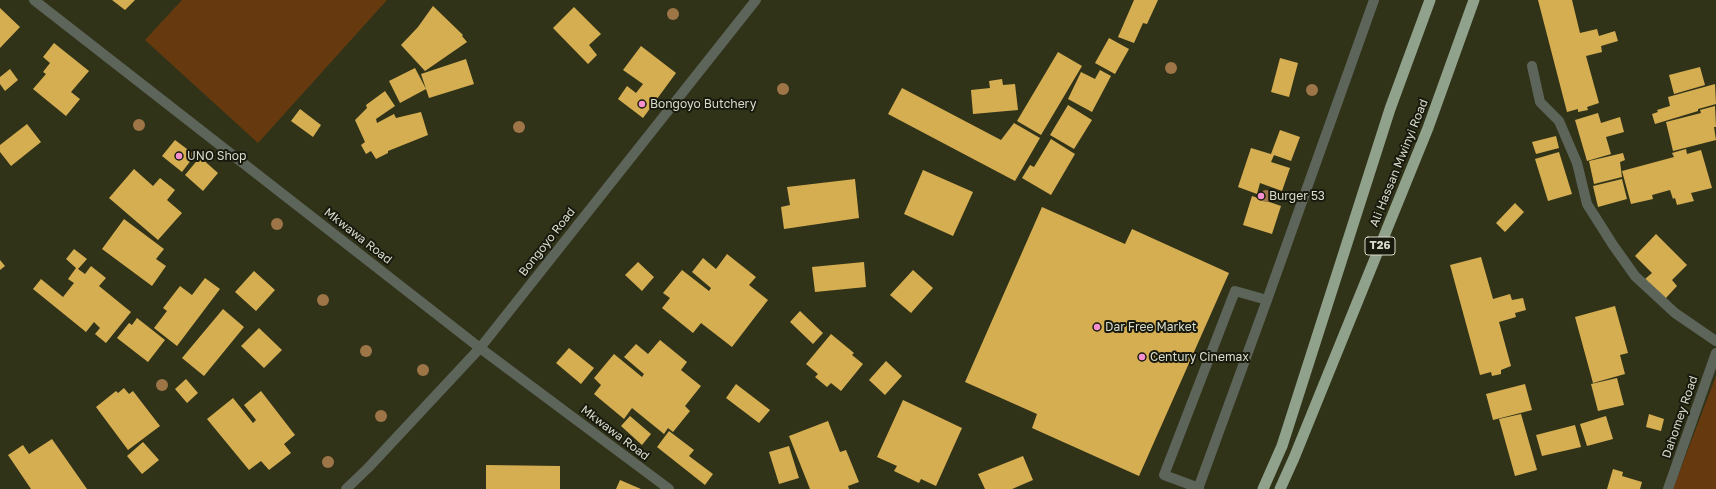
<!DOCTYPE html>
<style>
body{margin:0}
canvas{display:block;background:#313319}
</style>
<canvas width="1716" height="489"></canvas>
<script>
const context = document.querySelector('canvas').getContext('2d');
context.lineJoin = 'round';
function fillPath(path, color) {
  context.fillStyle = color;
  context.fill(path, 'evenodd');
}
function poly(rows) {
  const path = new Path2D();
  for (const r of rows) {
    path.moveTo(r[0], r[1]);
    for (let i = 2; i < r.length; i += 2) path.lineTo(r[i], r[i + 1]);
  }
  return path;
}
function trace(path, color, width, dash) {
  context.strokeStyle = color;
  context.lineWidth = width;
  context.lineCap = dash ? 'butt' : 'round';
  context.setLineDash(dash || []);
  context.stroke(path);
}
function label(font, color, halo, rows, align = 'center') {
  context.font = font + ' "Golos Text",sans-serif';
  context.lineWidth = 4;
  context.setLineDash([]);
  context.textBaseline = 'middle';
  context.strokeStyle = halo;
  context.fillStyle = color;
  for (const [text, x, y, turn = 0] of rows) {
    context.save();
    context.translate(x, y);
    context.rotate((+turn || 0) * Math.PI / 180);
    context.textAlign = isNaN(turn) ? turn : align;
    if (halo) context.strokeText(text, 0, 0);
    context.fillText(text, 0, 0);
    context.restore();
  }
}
const green = poly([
 [182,0,387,0,258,143,145,40],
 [1716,376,1716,489,1673,489]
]);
const building = poly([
 [112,0,135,0,125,10],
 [1134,0,1158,0,1147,24,1143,23,1134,43,1118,37],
 [1538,0,1572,0,1580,33,1597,29,1599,36,1615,31,1618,41,1601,46,1602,52,1586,56,1599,103,1587,107,1588,110,1578,112,1578,109,1567,112],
 [433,6,463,35,462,36,467,42,425,71,401,45,418,27],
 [574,7,601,34,589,45,597,55,588,64,553,28],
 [0,8,20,27,0,48],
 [1109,38,1129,49,1115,74,1095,63],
 [54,43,89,71,71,92,80,99,66,116,33,89,46,74,43,72,50,63,43,57],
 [641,46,676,73,643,118,618,99,627,86,636,93,643,84,623,70],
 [1058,52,1082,66,1041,135,1017,121],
 [1280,58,1298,63,1289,97,1271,92],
 [466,59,474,84,429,98,421,74],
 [1700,67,1705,85,1674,94,1669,75],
 [415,68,426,89,400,103,389,81],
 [10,69,18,80,5,91,0,84,0,77],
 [1100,70,1111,76,1092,112,1068,99,1081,72,1095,79],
 [1002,79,1003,85,1015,84,1018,110,973,114,971,90,990,88,989,81],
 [1715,84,1716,104,1698,109,1698,111,1655,124,1652,114,1658,112,1657,110,1670,106,1668,97],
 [902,88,1001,140,1014,123,1040,138,1015,181,888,114],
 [385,91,395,106,376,119,377,123,394,114,396,118,421,112,428,135,388,151,388,153,376,159,371,151,366,154,361,145,365,142,355,120,367,108,366,105],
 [1068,105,1092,120,1074,149,1050,135],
 [1715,106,1716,127,1714,127,1716,140,1673,151,1666,122,1701,113,1700,110],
 [300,109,321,125,313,137,291,121],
 [1598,113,1601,123,1620,117,1624,132,1606,137,1611,154,1587,161,1575,120],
 [27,124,41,142,11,166,0,152,0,145],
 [1280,130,1300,137,1291,161,1271,154],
 [1556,136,1559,148,1536,154,1532,142],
 [1051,139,1075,154,1051,195,1022,178,1030,165,1034,167],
 [175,140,195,155,182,172,162,156],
 [1251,148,1274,155,1271,162,1290,168,1282,191,1260,183,1257,194,1238,187],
 [1686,149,1687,154,1701,150,1712,188,1691,193,1694,201,1677,205,1675,198,1673,199,1670,190,1652,195,1653,199,1631,204,1622,171,1674,157,1672,153],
 [1559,152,1572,194,1548,201,1535,159],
 [1623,153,1625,160,1620,162,1622,177,1594,184,1589,161],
 [200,157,218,173,203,191,185,175],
 [134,169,153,186,160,178,175,190,167,200,182,213,158,240,109,198],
 [923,170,973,192,953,236,904,214],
 [855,179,859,218,784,229,781,207,790,205,787,187],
 [1622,179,1627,199,1598,207,1593,186],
 [1252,196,1281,206,1272,234,1243,225],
 [1515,203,1524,212,1505,232,1496,223],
 [1042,207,1125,244,1132,229,1229,273,1139,476,1032,428,1037,414,965,382],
 [124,219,164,249,156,259,166,266,152,286,102,249],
 [1656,234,1687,265,1672,280,1677,286,1665,299,1645,279,1652,273,1635,256],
 [74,249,87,259,78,269,85,274,91,266,106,278,99,286,131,312,106,343,95,334,100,328,94,322,86,332,33,289,41,279,63,297,74,283,68,279,76,268,66,259],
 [727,254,756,277,749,285,768,300,732,347,701,323,693,333,662,308,670,298,663,293,682,270,709,291,711,288,692,272,703,258,716,269],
 [1481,257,1493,299,1510,294,1512,300,1523,298,1526,310,1515,313,1516,317,1499,322,1511,366,1501,370,1501,374,1492,376,1491,372,1480,375,1450,265],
 [0,260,5,266,0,270],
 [638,262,654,277,642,291,625,275],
 [864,262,866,287,815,292,812,267],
 [913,270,933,288,911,313,890,295],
 [254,271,275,290,256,311,235,292],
 [205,278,220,289,177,346,154,328,167,311,163,308,180,286,192,295],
 [1615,306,1628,353,1620,355,1625,374,1593,383,1575,317],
 [223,309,244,327,204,376,182,358],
 [800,311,823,333,813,344,790,322],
 [137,318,165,340,148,362,117,338,129,323,132,325],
 [259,328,282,350,264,368,241,346],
 [831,334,854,353,852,355,863,364,841,391,831,383,827,387,815,377,818,374,806,364],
 [660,340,687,362,681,370,701,386,685,406,690,411,673,432,668,428,664,434,632,408,624,419,594,394,601,385,594,378,614,354,642,377,644,374,624,357,636,344,648,354],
 [569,348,594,368,581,384,556,363],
 [886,361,902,376,885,395,869,380],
 [1617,378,1624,405,1598,411,1591,384],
 [186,379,198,393,187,403,175,389],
 [736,384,770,410,759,423,726,398],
 [1525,384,1532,410,1493,420,1486,394],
 [124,388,129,394,133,391,160,426,128,450,96,407,116,391,118,393],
 [261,391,295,435,284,444,291,453,269,470,261,461,249,470,207,419,233,398,253,423,256,420,244,405],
 [903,400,962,428,936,486,921,479,919,483,894,471,897,466,877,457],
 [1521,414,1537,470,1515,476,1499,419],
 [1649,414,1664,419,1661,431,1646,427],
 [630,416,651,434,642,445,621,426],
 [1606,416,1613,439,1587,446,1580,424],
 [828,421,840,452,846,450,859,482,848,486,849,489,810,489,789,436],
 [1575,425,1581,447,1542,456,1536,435],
 [669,431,694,450,689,456,713,474,705,485,657,447],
 [52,439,87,489,31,489,8,455,23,445,29,454],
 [143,442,159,460,142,474,127,456],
 [789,446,799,478,779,484,769,452],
 [1023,456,1033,480,1012,489,985,489,978,474],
 [486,465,560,466,560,489,486,489],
 [1613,469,1623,472,1622,476,1642,482,1640,489,1607,489],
 [620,480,641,489,616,489]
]);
const service = poly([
 [1532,66,1540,102,1559,121,1577,163,1587,204,1613,245,1635,276,1675,313,1716,341],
 [1199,488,1164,475,1235,291,1267,300],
 [1198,489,1267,300,1374,0]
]);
const minor = poly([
 [34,0,480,348,669,489],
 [346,489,368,468,480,348,756,0],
 [1668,489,1716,353]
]);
const trunk = poly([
 [1263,489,1282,446,1390,109,1430,0],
 [1280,489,1294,458,1428,128,1474,0]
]);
const trees = [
 [673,14],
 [1171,68],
 [783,89],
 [1312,90],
 [139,125],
 [519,127],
 [1266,196],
 [277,224],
 [323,300],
 [366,351],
 [423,370],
 [162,385],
 [381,416],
 [328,462]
];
const markers = [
 [642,104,4,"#f690cf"],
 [179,156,4,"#f690cf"],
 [1261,196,4,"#f690cf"],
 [1097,327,4,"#f690cf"],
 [1142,357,4,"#f690cf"]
];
const shields = [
 [1380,246,30]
];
const shieldNames = [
 ["T26",1380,246]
];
const poiNames = [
 ["Bongoyo Butchery",650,104],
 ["UNO Shop",187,156],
 ["Burger 53",1269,196],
 ["Dar Free Market",1105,327],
 ["Century Cinemax",1150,357]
];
const streetNames = [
 ["Ali Hassan Mwinyi Road",1399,163,-68],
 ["Mkwawa Road",358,236,38],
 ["Bongoyo Road",547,242,-52],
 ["Dahomey Road",1680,417,-71],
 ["Mkwawa Road",615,433,37]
];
fillPath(green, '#663a0e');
fillPath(building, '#d6ae52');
trace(service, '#5d655b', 10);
trace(minor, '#5d655b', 10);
trace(trunk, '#90a28b', 11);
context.fillStyle = '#9d7546';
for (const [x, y] of trees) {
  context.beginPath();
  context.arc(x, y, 6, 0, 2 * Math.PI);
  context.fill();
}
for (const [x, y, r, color] of markers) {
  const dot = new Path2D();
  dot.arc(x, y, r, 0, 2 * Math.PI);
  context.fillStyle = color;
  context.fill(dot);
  trace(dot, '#191a0e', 1.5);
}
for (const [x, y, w] of shields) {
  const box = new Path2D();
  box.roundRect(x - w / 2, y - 9, w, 18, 3);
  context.fillStyle = '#191a0e';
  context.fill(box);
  trace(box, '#d9dbcb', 1);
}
label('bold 11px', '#d9dbcb', null, shieldNames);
label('12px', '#d9dbcb', '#191a0e', poiNames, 'left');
label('12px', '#d9dbcb', '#191a0e', streetNames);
</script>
